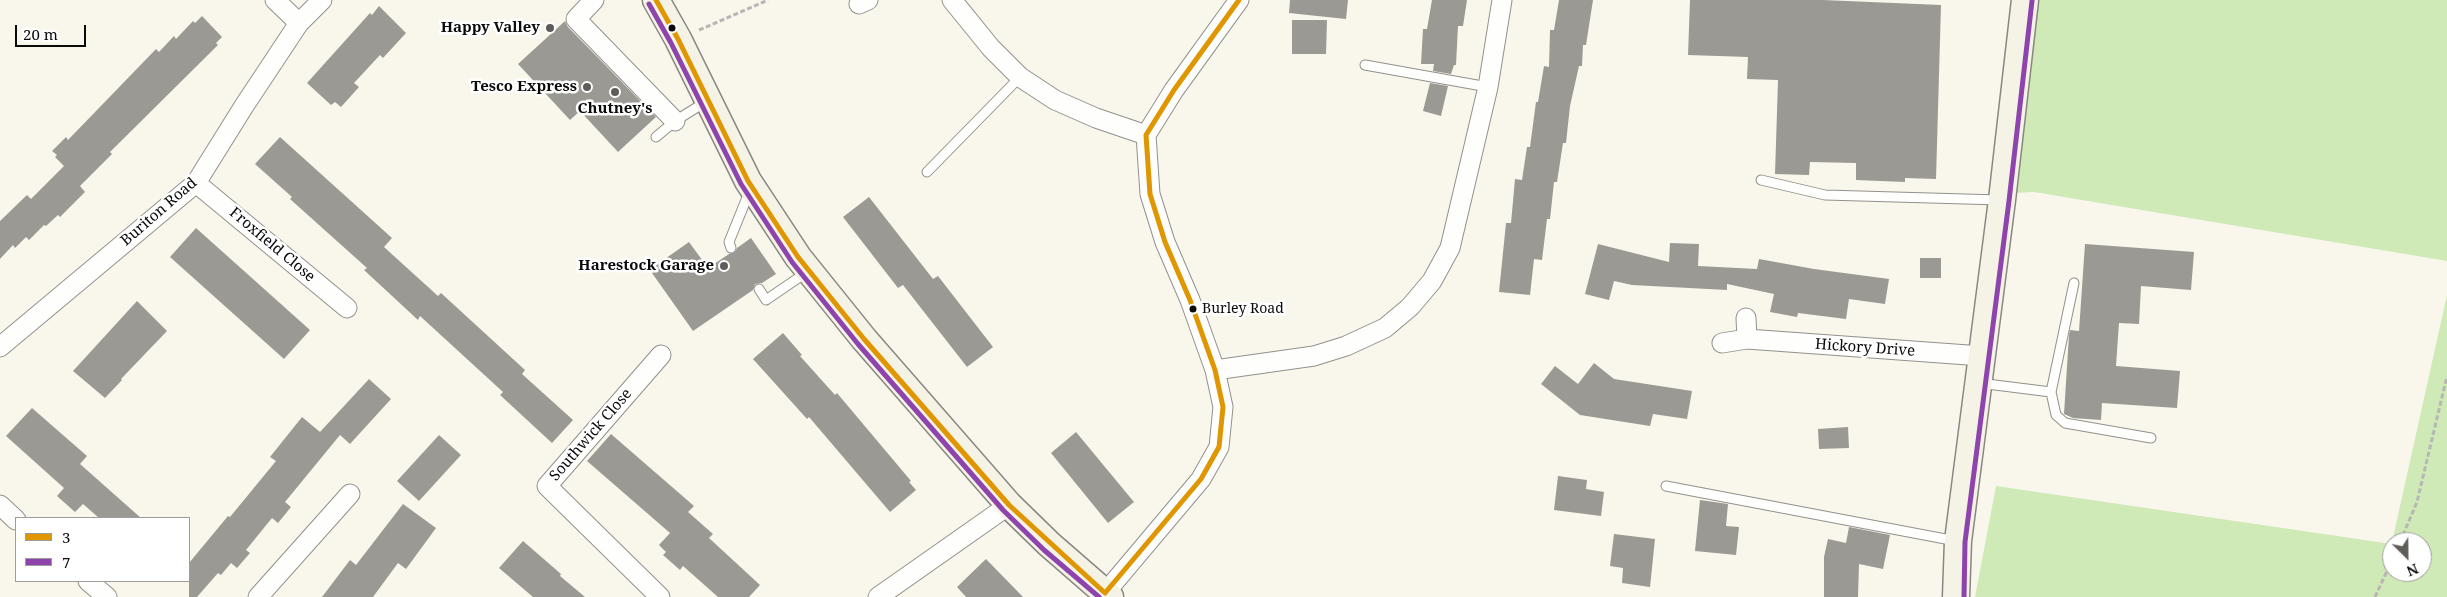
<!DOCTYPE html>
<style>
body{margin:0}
#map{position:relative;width:2447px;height:597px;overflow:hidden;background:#f9f7ec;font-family:"Noto Serif",serif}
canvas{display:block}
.legend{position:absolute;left:15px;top:517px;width:175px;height:65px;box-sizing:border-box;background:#fff;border:1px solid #9d9d9d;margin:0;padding:6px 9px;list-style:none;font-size:15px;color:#0a0a0a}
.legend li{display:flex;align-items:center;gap:10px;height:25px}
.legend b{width:25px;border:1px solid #9d9d9d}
.north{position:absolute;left:2382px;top:532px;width:50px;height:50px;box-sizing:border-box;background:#fff;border:1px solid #9d9d9d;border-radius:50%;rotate:157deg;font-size:14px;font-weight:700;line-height:20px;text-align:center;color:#0a0a0a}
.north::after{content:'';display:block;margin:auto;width:18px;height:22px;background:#5e5d59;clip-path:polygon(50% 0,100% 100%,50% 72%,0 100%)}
.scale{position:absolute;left:15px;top:25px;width:71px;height:22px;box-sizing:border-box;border:2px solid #0a0a0a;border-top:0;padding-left:6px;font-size:15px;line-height:18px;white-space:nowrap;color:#0a0a0a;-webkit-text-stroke:4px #fff;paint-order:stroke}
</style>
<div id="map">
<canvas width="2447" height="597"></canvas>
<ul class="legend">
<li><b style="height:6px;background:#df9601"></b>3</li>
<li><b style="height:6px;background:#8e44ad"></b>7</li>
</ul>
<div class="north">N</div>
<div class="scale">20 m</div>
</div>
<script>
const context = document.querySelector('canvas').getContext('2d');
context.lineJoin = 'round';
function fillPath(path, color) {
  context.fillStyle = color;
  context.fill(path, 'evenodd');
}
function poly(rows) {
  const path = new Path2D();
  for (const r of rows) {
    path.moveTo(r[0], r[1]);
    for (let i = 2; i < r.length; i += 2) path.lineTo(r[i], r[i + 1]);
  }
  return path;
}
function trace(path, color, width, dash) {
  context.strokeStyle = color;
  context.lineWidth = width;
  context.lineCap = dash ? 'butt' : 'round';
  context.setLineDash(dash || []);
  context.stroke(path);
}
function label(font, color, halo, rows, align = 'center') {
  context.font = font + ' "Noto Serif",serif';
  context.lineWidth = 5;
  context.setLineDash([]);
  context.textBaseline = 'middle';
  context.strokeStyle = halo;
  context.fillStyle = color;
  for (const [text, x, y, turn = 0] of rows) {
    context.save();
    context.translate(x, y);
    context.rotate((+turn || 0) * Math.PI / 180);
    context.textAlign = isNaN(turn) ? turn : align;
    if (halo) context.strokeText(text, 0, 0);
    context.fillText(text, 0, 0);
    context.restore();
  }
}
const forest = poly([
 [2037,0,2447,0,2447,261,2034,192,2013,193],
 [2447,295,2447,597,1975,597,1996,486,2392,544,2392,572,2422,572,2422,542,2392,542]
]);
const building = poly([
 [1290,0,1348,0,1346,19,1289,13],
 [1432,0,1467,0,1463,26,1458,26,1456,65,1454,65,1451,74,1433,71,1434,64,1421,64,1423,29,1427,29],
 [1559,0,1593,0,1586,45,1583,45,1582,66,1579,66,1570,106,1566,143,1563,143,1557,182,1554,182,1550,219,1547,219,1542,260,1534,259,1530,295,1499,292,1506,223,1511,223,1515,179,1522,180,1527,147,1530,147,1536,102,1538,102,1544,66,1549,67,1550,30,1554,30],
 [1690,0,1823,0,1941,5,1936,179,1905,178,1905,182,1856,180,1856,163,1810,162,1809,175,1775,174,1778,80,1747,79,1748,57,1688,55],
 [379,6,406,33,383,58,380,55,354,83,359,87,341,107,335,102,331,105,307,83,370,13,372,15],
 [202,16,222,37,216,43,218,45,110,152,112,154,80,186,85,192,60,217,58,215,46,226,44,225,29,240,26,237,15,248,13,245,0,259,0,221,27,195,31,199,64,166,55,157,57,155,52,151,66,137,68,140,156,49,159,52,174,36,176,39,193,21,195,23],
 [1292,20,1327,20,1326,54,1292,54],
 [565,21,568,27,656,117,618,152,580,111,570,120,518,64],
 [1430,83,1448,86,1441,116,1423,111],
 [280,137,392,238,384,247,438,296,441,293,525,370,522,374,573,420,552,443,500,395,503,392,420,316,418,320,364,270,367,268,290,199,292,197,255,164],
 [869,197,933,279,938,276,993,347,967,367,903,285,898,288,843,217],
 [196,228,310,330,284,359,170,257],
 [751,238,776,274,762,283,755,284,753,290,693,331,652,273,654,272,652,268,689,242,708,268,729,254,735,252,737,248],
 [1670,243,1699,244,1698,266,1757,269,1759,259,1814,269,1889,279,1885,304,1849,299,1846,319,1798,313,1797,317,1770,312,1774,294,1727,284,1727,290,1632,285,1614,281,1609,300,1585,294,1598,244,1669,262],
 [2085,244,2194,252,2191,290,2141,286,2139,324,2119,323,2116,366,2180,371,2177,408,2102,403,2101,420,2073,418,2064,414,2069,335,2070,330,2079,331],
 [1920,258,1941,258,1941,278,1920,278],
 [137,301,167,331,121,379,122,380,105,398,73,371],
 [783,333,802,355,800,356,835,395,837,393,911,481,909,482,916,490,890,512,809,417,807,419,753,359],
 [1594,363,1614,379,1692,391,1687,419,1653,414,1650,426,1580,415,1541,384,1555,366,1578,384],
 [369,379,391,399,350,444,340,435,285,502,291,507,278,523,272,518,246,550,250,553,237,568,231,563,221,575,218,573,197,597,189,597,189,563,228,516,230,517,276,461,270,457,302,417,320,432],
 [32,408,87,456,80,464,141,518,99,518,83,504,75,512,57,496,64,488,6,436],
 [1848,427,1849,448,1819,449,1818,429],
 [1076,432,1134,502,1108,523,1051,453],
 [611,434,694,506,688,512,713,534,709,538,760,585,749,597,718,597,683,566,680,570,663,555,666,552,659,545,670,533,587,461],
 [439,435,461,455,419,501,397,481],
 [1558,476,1587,480,1586,489,1604,492,1601,516,1554,510],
 [1700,500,1728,504,1726,526,1739,527,1736,555,1695,551],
 [403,504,436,528,406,569,398,563,373,597,322,597,350,560,356,565],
 [1849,527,1890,535,1883,569,1859,564,1858,597,1824,597,1824,557,1828,539,1846,543],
 [1614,534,1655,539,1650,587,1622,583,1623,568,1610,566],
 [523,541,561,574,560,576,585,597,533,597,499,568],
 [986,559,1023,597,966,597,957,587]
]);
const path = poly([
 [699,30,768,0],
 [2400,542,2417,502,2447,376],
 [2375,597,2392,560]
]);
const lane = poly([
 [1365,65,1488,87],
 [656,137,675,121,707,101],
 [927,172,1020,77],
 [1761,180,1825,195,2000,200],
 [731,248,729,242,750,190],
 [759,289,766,300,807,272],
 [1979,383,2051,392,2074,283],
 [2051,392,2056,415,2065,423,2151,438],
 [1666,486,1956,541]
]);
const street = poly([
 [275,0,299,23],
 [594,0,576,19,675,121],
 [952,0,991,48,1020,77,1055,100,1096,118,1146,135],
 [859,4,868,0],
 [196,183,347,308],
 [1746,318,1747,339],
 [1722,343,1747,339,1982,356],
 [0,347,196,183,244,106,299,23,322,0],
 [1215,370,1314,356,1346,346,1385,328,1410,307,1432,281,1450,248,1488,87,1502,0],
 [0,505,16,520],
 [88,581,107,597],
 [1105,593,1201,479,1219,447,1223,407,1215,370,1190,300,1165,242,1150,194,1146,135,1174,90,1239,0],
 [258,597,350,494],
 [660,597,547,486,661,355],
 [878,597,1009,505]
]);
const secondary = poly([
 [656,0,678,39,748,181,798,257,864,339,1009,505,1049,544,1110,597],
 [1956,597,1958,541,2002,200,2025,0]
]);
const bus1 = poly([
 [656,0,678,39,748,181,798,257,864,339,1009,505,1105,593,1201,479,1219,447,1223,407,1215,370,1190,300,1165,242,1150,194,1146,135,1174,90,1239,0]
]);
const bus2 = poly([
 [649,4,671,43,741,184,792,262,858,344,1003,510,1044,550,1099,597],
 [1964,597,1965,542,2009,201,2032,1]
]);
const markers = [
 [550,28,5,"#5e5d59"],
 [672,28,4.5,"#0a0a0a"],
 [587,87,5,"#5e5d59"],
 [615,92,5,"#5e5d59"],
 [724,266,5,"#5e5d59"],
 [1193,309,4.5,"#0a0a0a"]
];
const busNames = [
 ["Burley Road",1202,309]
];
const poiNames = [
 ["Happy Valley",540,28],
 ["Tesco Express",577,87],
 ["Chutney's",615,109,"center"],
 ["Harestock Garage",714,266]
];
const streetNames = [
 ["Buriton Road",159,212,-41],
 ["Froxfield Close",272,245,40],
 ["Hickory Drive",1865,348,4],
 ["Southwick Close",591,435,-49]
];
fillPath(forest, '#cfeab6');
fillPath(building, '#9b9993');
trace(lane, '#92918c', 11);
trace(street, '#92918c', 21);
trace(secondary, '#888782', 29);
trace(path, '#b7b6b5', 3, [5, 2.5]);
trace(lane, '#fefefc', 9);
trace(street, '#fefefc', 19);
trace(secondary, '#f4f3e6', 26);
trace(bus1, '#df9601', 5);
trace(bus2, '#8e44ad', 5);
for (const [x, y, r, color] of markers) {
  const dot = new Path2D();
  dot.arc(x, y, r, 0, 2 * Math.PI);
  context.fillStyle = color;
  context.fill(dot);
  trace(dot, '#fff', 2);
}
label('14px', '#0a0a0a', '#fff', busNames, 'left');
label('bold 15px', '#0a0a0a', '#fff', poiNames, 'right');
label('15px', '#0a0a0a', '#fff', streetNames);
</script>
